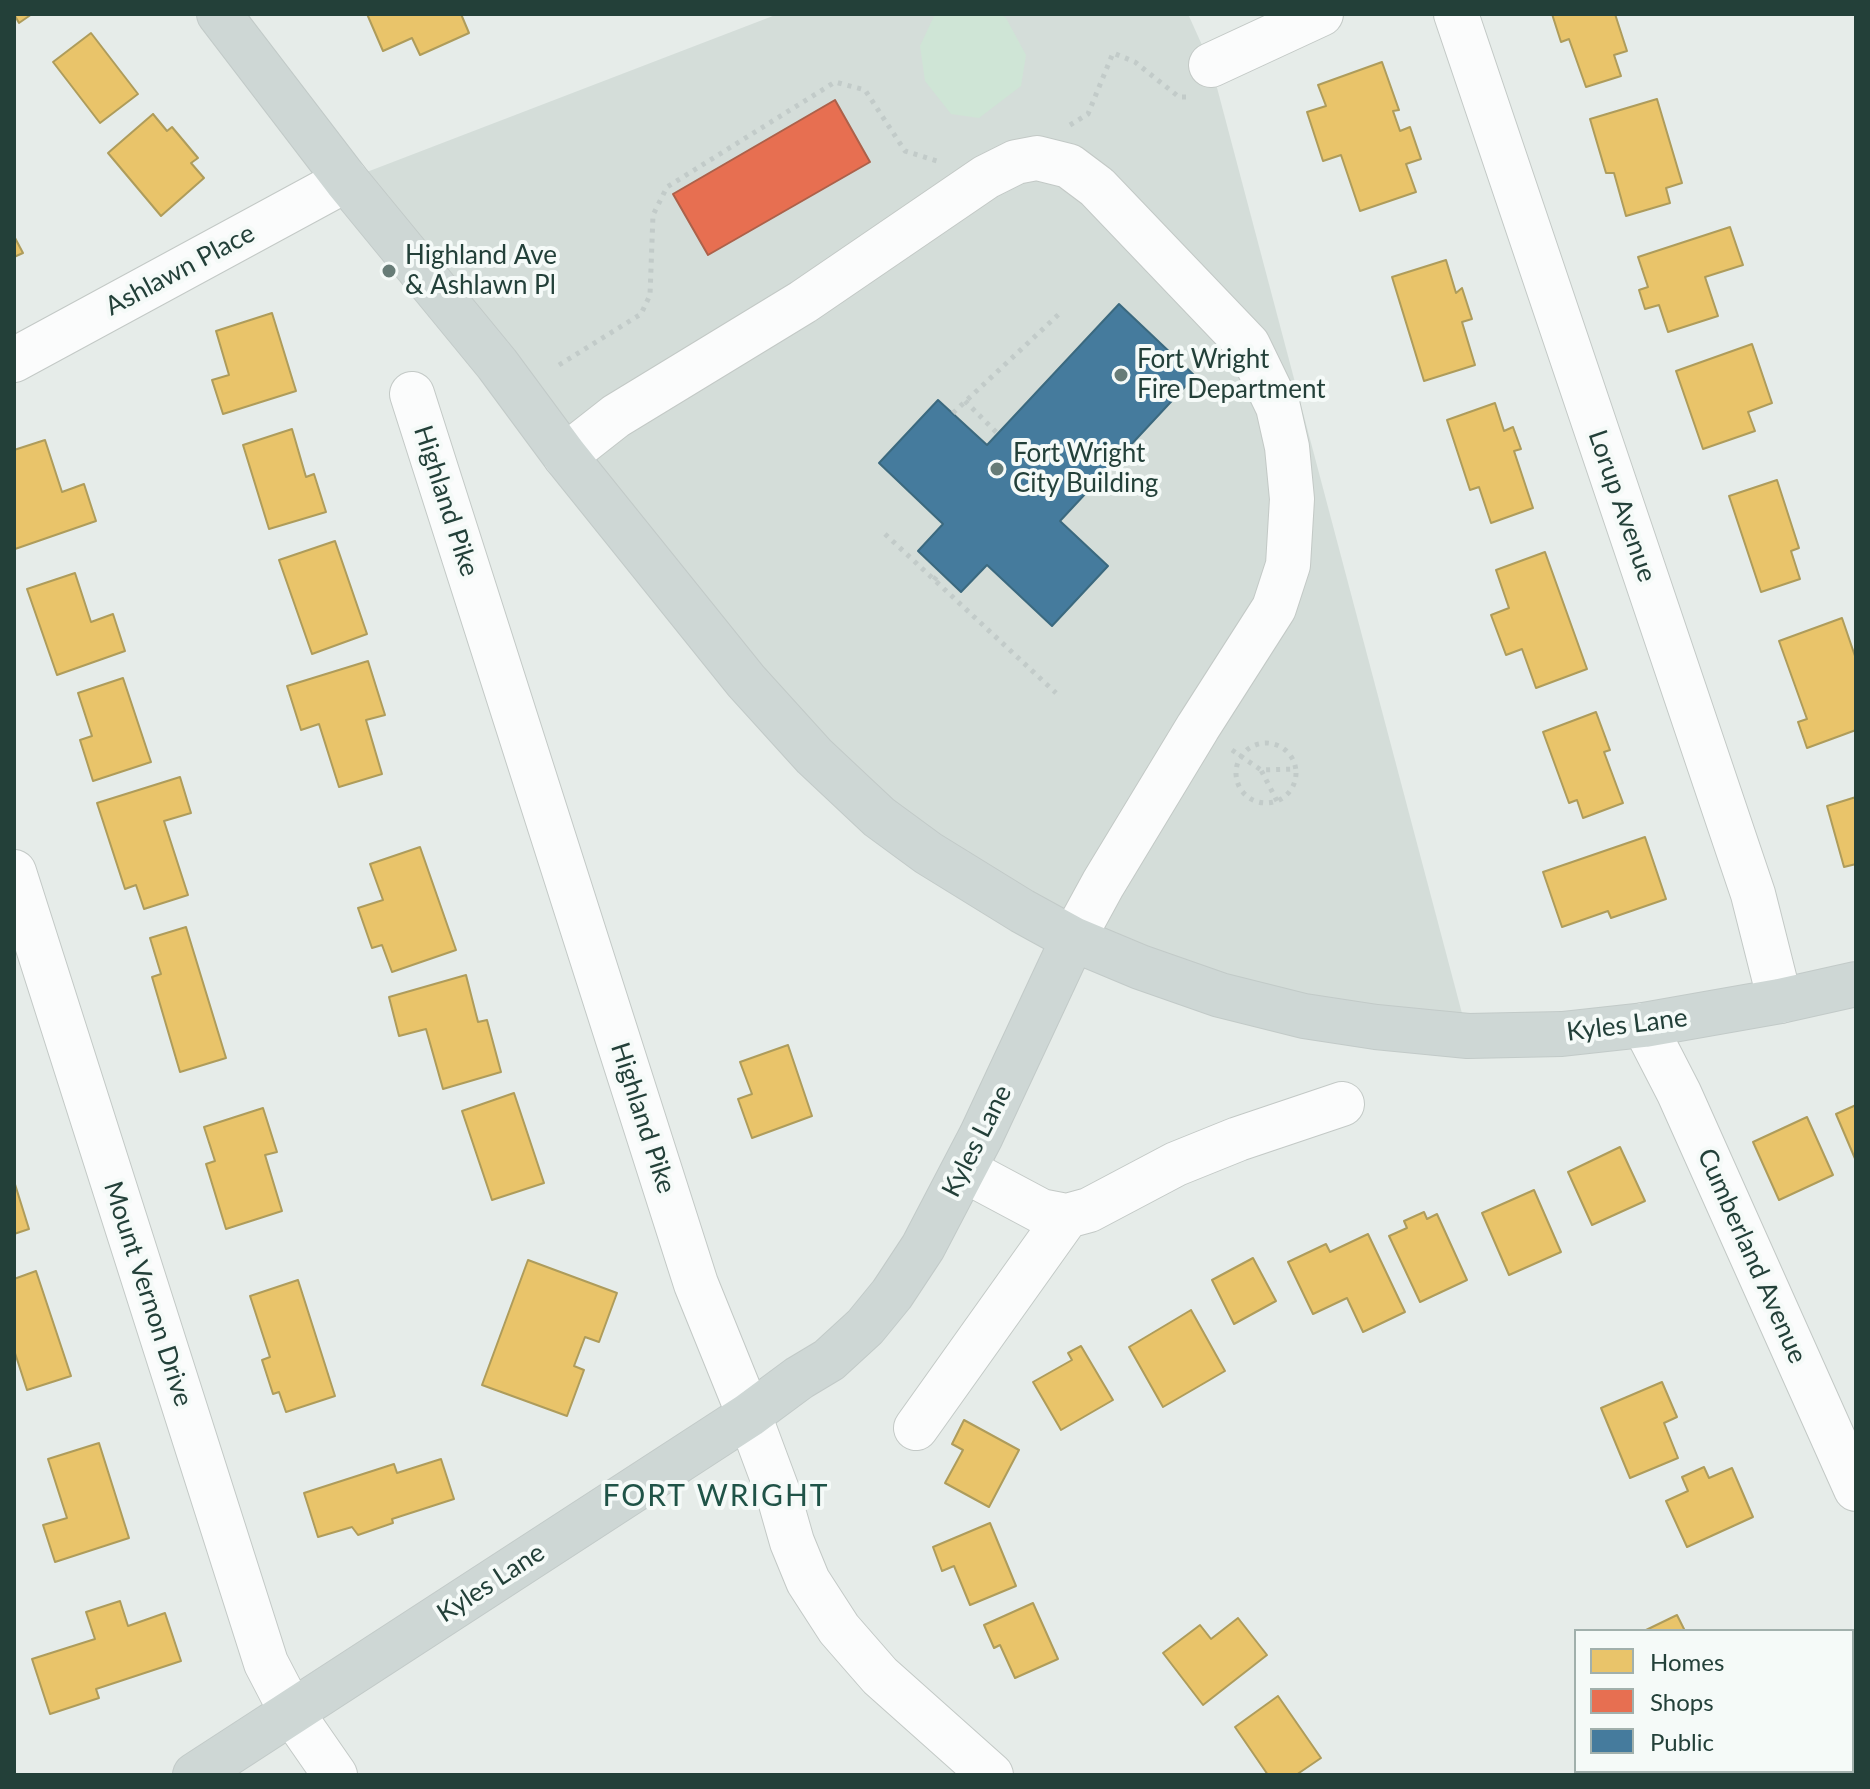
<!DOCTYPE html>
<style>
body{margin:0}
#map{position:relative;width:1870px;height:1789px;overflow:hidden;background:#e6ece9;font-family:Lato,sans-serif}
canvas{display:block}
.frame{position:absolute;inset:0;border:16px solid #234039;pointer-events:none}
.legend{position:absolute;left:1574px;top:1629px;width:280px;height:144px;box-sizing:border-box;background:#f5faf8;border:2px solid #a1b0ac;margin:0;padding:10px 14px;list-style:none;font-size:24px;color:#234039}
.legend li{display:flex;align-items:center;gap:16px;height:40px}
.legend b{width:40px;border:2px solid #a1b0ac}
</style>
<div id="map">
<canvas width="1870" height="1789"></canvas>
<div class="frame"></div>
<ul class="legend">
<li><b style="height:22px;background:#e9c46a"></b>Homes</li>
<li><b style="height:22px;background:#e76f51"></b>Shops</li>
<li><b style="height:22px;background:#457b9d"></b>Public</li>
</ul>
</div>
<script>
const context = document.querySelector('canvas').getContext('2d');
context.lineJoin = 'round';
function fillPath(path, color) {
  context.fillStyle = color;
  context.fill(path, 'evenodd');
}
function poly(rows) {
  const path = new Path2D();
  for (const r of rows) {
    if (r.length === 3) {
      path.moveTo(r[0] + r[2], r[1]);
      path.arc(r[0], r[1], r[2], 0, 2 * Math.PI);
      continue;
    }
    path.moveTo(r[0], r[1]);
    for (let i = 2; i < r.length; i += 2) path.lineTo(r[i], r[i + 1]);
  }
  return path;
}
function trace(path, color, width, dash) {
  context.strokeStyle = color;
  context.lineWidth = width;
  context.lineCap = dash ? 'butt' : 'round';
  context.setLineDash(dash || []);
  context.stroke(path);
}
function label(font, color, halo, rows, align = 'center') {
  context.font = font + ' Lato,sans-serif';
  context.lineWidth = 8;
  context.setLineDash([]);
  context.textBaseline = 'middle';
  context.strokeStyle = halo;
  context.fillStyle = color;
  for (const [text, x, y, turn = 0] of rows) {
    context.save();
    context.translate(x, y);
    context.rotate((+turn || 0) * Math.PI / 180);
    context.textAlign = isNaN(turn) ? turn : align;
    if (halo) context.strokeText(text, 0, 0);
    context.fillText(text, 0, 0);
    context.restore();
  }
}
const built = poly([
 [778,14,1188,14,1211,65,1468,1036,1220,995,879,817,346,180]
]);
const green = poly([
 [935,14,1000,14,1006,18,1026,55,1021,86,979,118,951,114,925,81,920,46]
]);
const homes = poly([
 [14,14,32,14,19,23,14,14],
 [367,14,461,14,469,33,420,55,412,38,383,51,367,14],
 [1552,14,1615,14,1627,51,1614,55,1621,76,1586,87,1569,39,1561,42,1552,14],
 [91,33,138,94,100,123,53,62,91,33],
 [1382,62,1399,110,1393,111,1400,131,1410,127,1421,159,1406,164,1416,192,1360,211,1341,155,1323,161,1307,112,1326,106,1318,85,1382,62],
 [1657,99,1682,183,1666,188,1670,203,1626,216,1614,173,1606,173,1590,119,1657,99],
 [153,114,167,131,172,127,198,158,191,163,204,178,161,216,108,153,153,114],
 [1730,227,1743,265,1705,277,1718,316,1668,332,1659,305,1645,309,1639,290,1648,287,1638,257,1730,227],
 [14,236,23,253,14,257,14,236],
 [1446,260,1456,293,1462,288,1472,319,1462,322,1475,365,1424,381,1392,277,1446,260],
 [272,313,296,391,223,414,212,380,229,375,216,331,272,313],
 [1752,344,1772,403,1748,412,1755,431,1703,449,1676,371,1752,344],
 [1495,403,1504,431,1513,427,1521,449,1514,451,1533,508,1491,523,1479,487,1470,490,1447,420,1495,403],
 [292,429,306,477,314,474,326,512,269,529,243,445,292,429],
 [45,440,62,492,84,484,96,521,15,549,14,450,45,440],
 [1777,480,1799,548,1791,551,1800,579,1761,592,1729,496,1777,480],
 [335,541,367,634,312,654,279,560,335,541],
 [1545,552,1587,669,1536,688,1522,649,1506,655,1491,615,1509,608,1496,570,1545,552],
 [75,573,91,622,113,614,125,651,57,675,27,589,75,573],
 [1842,618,1856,659,1856,730,1807,748,1798,722,1807,719,1779,641,1842,618],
 [368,661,385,715,366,720,382,774,339,787,319,724,301,730,287,686,368,661],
 [123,678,151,762,93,781,80,740,92,736,78,693,123,678],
 [1596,712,1610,750,1604,752,1623,803,1583,818,1577,800,1569,803,1543,732,1596,712],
 [180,777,191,813,164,821,188,895,144,909,136,885,125,889,97,803,180,777],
 [1856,797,1856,864,1844,867,1827,806,1856,797],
 [1645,837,1666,899,1611,918,1608,911,1562,927,1543,872,1645,837],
 [420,847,456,950,392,972,382,945,372,948,358,908,383,900,370,864,420,847],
 [186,927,226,1058,180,1072,152,977,161,974,150,938,186,927],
 [466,975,478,1022,487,1020,501,1072,443,1089,426,1029,399,1036,389,997,466,975],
 [788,1045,812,1116,752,1138,738,1099,752,1094,740,1062,788,1045],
 [514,1093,544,1183,492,1200,462,1111,514,1093],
 [1856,1105,1856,1161,1836,1114,1856,1105],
 [263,1108,277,1152,265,1155,282,1211,226,1229,206,1164,215,1161,204,1127,263,1108],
 [1807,1117,1833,1175,1779,1200,1753,1142,1807,1117],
 [1620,1147,1645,1201,1592,1225,1568,1172,1620,1147],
 [14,1181,29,1229,14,1234,14,1181],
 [1534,1190,1561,1252,1509,1275,1482,1213,1534,1190],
 [1424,1212,1427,1219,1437,1214,1467,1280,1420,1302,1389,1236,1407,1228,1404,1221,1424,1212],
 [1368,1234,1405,1312,1363,1332,1347,1298,1313,1314,1288,1262,1326,1244,1330,1252,1368,1234],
 [1253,1258,1276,1301,1234,1324,1212,1280,1253,1258],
 [528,1260,617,1293,599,1342,585,1337,574,1366,584,1370,567,1416,482,1385,528,1260],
 [36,1271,71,1376,27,1390,14,1350,14,1279,36,1271],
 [298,1280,335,1396,286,1412,279,1392,273,1394,262,1360,270,1357,250,1296,298,1280],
 [1191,1310,1225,1371,1163,1407,1129,1347,1191,1310],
 [1081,1346,1113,1400,1061,1430,1033,1382,1072,1360,1068,1353,1081,1346],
 [1662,1382,1677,1417,1664,1423,1678,1458,1630,1478,1601,1408,1662,1382],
 [964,1420,1019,1450,989,1507,945,1483,963,1450,952,1444,964,1420],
 [99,1443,129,1538,55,1562,43,1525,67,1518,48,1459,99,1443],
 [441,1459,454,1499,392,1519,393,1523,358,1535,352,1527,318,1537,304,1493,394,1464,397,1473,441,1459],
 [1704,1467,1709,1478,1732,1468,1753,1517,1687,1547,1666,1501,1688,1491,1682,1477,1704,1467],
 [990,1523,1016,1586,970,1605,954,1566,942,1571,933,1547,990,1523],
 [120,1601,128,1626,165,1613,181,1661,96,1689,99,1698,50,1714,32,1659,95,1639,86,1612,120,1601],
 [1033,1603,1058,1659,1015,1678,1000,1645,994,1648,984,1625,1033,1603],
 [1677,1615,1685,1631,1644,1631,1677,1615],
 [1238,1618,1267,1655,1203,1705,1163,1653,1200,1625,1211,1639,1238,1618],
 [1278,1696,1321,1758,1296,1775,1268,1775,1235,1727,1278,1696]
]);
const shops = poly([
 [835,100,870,162,708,255,673,194,835,100]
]);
const public = poly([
 [1119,304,1195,376,1060,521,1108,566,1052,626,987,565,961,592,918,551,943,524,879,463,938,400,987,445,1119,304]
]);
const path = poly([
 [1070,125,1088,114,1113,53,1135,62,1179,97,1186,97],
 [559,365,641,314,650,295,653,215,667,187,835,82,865,90,905,151,937,161],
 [965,401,998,434],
 [953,413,1059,314],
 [885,534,1056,693],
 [934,580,940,572],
 [1266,773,30],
 [1232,750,1261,770],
 [1277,801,1261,770,1296,769]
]);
const minor = poly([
 [1456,14,1753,894,1780,1001],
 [1211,65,1321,14],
 [14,360,346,180],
 [412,394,696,1284,749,1415,778,1493,792,1542,808,1581,839,1629,880,1676,991,1775],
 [565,456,616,416,803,302,986,177,1016,162,1037,158,1069,166,1097,187,1248,345,1278,407,1287,447,1292,499,1288,565,1274,608,1198,727,1103,884,1073,939],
 [14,872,266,1663,292,1713,335,1775],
 [1644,1025,1679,1093,1856,1489],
 [965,1168,981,1179,1041,1211,1067,1216,1089,1210,1176,1164,1238,1139,1342,1104],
 [916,1428,1067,1216]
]);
const major = poly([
 [219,14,346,180,497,364,565,456,746,681,814,756,879,817,928,853,1022,911,1073,939,1140,967,1220,995,1304,1016,1376,1027,1468,1036,1562,1034,1644,1025,1780,1001,1856,984],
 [195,1775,749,1415,799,1378,829,1360,865,1327,892,1294,923,1247,981,1136,1073,939]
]);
const markers = [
 [389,271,8,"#677c77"],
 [1121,375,8,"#677c77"],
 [997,469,8,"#677c77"]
];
const poiNames = [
 ["Highland Ave",405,256],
 ["& Ashlawn Pl",405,286],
 ["Fort Wright",1137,360],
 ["Fire Department",1137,390],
 ["Fort Wright",1013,454],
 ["City Building",1013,484]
];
const streetNames = [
 ["Ashlawn Place",180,270,-28],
 ["Highland Pike",446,501,72],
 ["Lorup Avenue",1622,506,71],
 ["Kyles Lane",1627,1025,-7],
 ["Highland Pike",643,1118,72],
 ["Kyles Lane",977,1141,-63],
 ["Cumberland Avenue",1752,1256,66],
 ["Mount Vernon Drive",148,1294,72],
 ["Kyles Lane",491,1583,-33]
];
const quarterNames = [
 ["FORT WRIGHT",716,1496]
];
fillPath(built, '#d4ddd9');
fillPath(green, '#cfe5d6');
fillPath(homes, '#e9c46a');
trace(homes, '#ae9c5b', 2);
fillPath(shops, '#e76f51');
trace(shops, '#ac614a', 2);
fillPath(public, '#457b9d');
trace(public, '#3b697f', 2);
trace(minor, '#c3c9c6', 46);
trace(major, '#c2cac8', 46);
trace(path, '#c2cbc9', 5, [4, 6]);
trace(minor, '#fbfcfc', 44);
trace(major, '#ced7d5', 44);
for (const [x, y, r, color] of markers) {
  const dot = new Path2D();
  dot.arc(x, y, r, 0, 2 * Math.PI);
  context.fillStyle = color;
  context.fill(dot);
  trace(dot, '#f5faf8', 3);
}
label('26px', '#234039', '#f5faf8', poiNames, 'left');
label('26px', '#234039', '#f5faf8', streetNames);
context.letterSpacing = '2px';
label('30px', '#1f5347', '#f5faf8', quarterNames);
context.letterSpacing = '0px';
</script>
